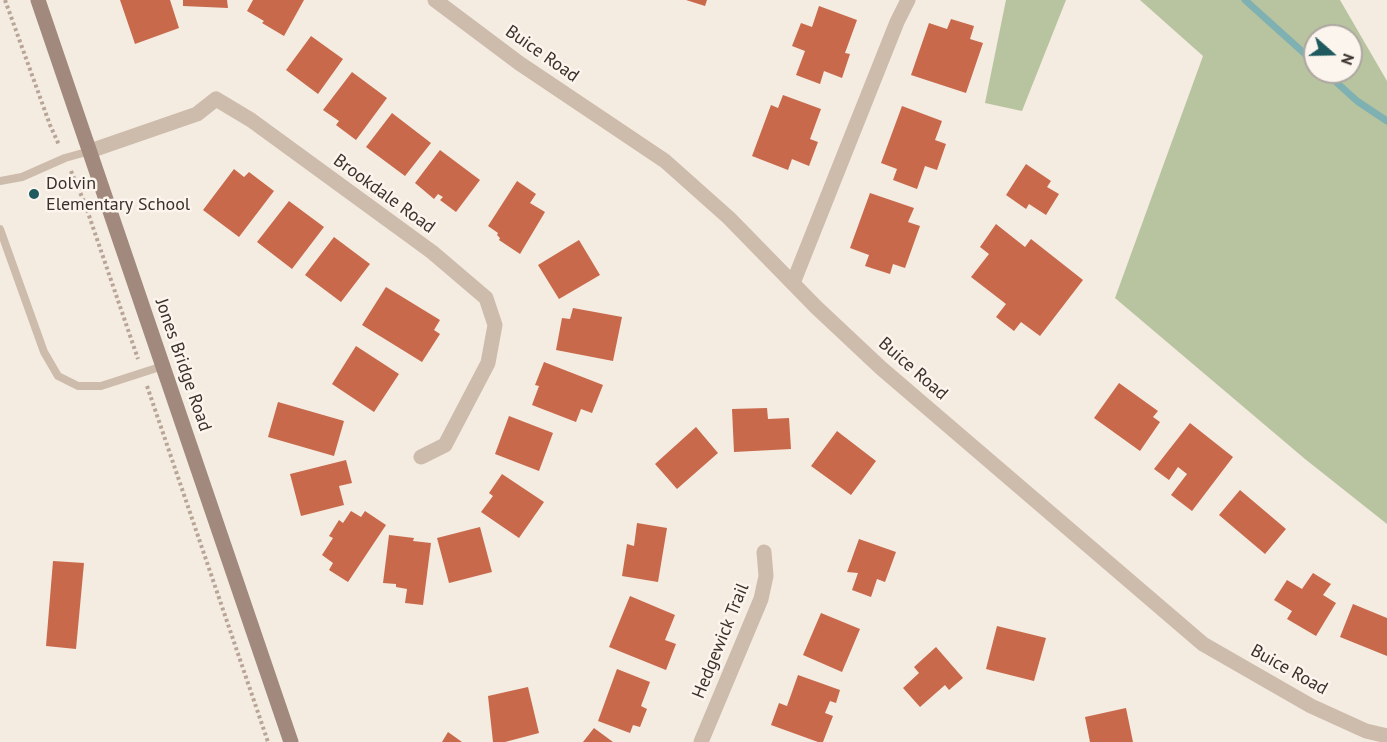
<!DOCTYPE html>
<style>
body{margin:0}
#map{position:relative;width:1387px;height:742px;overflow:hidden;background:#f4ebe1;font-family:"PT Sans",sans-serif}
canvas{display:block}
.north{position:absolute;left:1303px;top:24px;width:60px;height:60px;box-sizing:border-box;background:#fbf5ee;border:2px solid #aea6a0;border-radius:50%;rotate:110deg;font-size:16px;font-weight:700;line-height:24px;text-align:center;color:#3b302b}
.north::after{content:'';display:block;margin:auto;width:21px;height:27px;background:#1f5a5e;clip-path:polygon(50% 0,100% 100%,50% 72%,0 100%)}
</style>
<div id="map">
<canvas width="1387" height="742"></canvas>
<div class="north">N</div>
</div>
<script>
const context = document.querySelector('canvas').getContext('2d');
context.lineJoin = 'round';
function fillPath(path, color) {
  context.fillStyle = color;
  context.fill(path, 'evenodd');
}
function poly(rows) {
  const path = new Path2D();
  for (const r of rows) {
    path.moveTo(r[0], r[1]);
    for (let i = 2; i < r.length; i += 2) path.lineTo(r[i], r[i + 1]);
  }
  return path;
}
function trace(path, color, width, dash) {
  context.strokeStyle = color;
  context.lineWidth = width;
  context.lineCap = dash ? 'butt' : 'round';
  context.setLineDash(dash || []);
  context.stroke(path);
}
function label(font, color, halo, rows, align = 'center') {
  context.font = font + ' "PT Sans",sans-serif';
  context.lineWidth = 5;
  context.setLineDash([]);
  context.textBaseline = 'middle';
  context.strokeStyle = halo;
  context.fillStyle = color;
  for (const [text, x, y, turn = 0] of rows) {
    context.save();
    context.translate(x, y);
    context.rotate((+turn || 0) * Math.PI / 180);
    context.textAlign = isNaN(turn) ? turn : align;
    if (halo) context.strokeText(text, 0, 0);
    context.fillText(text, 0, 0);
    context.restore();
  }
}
const green = poly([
 [1006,0,1066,0,1022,111,985,103],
 [1140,0,1340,0,1387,81,1387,524,1305,459,1115,298,1203,56],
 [1315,36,1351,36,1351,72,1315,72]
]);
const stream = poly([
 [1245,0,1315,63],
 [1325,72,1357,101,1387,121]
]);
const building = poly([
 [120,0,170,0,179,28,135,44],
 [183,0,227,0,228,8,183,6],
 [253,0,304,0,284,36,262,23,264,21,247,11],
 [686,0,707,0,705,6],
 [819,6,857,20,845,53,850,54,842,78,824,71,820,84,796,75,805,51,792,46,801,23,812,27],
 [951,19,974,26,970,39,983,43,966,93,911,75,929,23,947,29],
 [311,36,343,59,318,94,286,70],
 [352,72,387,98,356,140,336,125,339,121,323,110],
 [783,95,821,109,810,139,818,142,809,166,792,159,788,170,752,156,771,105,778,108],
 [902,106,942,121,935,140,946,144,937,170,925,166,917,189,893,180,897,169,881,163],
 [392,113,431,143,405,176,366,147],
 [440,150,480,180,456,212,440,200,443,197,438,194,434,199,415,183],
 [1026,164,1051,181,1047,187,1059,194,1046,215,1029,204,1026,209,1006,195],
 [234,169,244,177,249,172,274,191,239,237,203,210],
 [517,181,536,194,530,203,545,212,520,254,499,240,500,238,497,235,498,233,488,226],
 [870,193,914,208,908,222,920,226,905,268,893,264,890,274,865,266,869,255,850,248],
 [289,201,324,227,292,269,257,242],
 [996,224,1025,247,1031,239,1083,280,1040,336,1021,322,1014,331,996,317,1006,304,971,277,989,254,980,247],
 [334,237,370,264,341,302,305,275],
 [579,240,600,275,559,299,538,265],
 [386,287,440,320,434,330,440,334,422,362,362,325],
 [573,308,622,317,613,361,556,350,562,318,570,319],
 [356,346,399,374,374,412,332,384],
 [544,362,603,385,592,413,581,409,576,422,532,405,539,386,535,385],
 [1119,383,1158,411,1153,417,1160,422,1140,451,1094,418],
 [278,402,344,421,334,456,268,437],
 [767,408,768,419,789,418,791,449,734,452,732,409],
 [509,416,553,433,539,471,495,454],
 [1190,423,1233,457,1192,511,1171,495,1187,474,1178,467,1169,480,1154,469],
 [696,427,718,453,677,489,655,464],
 [837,431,876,461,851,495,811,466],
 [346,460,352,483,339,486,344,505,301,516,290,474],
 [502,474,544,502,519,538,481,512,493,496,489,493],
 [1240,490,1286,529,1265,554,1219,515],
 [351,511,361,517,365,511,386,525,348,582,329,570,333,563,322,555,333,538,329,536,339,520,343,523],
 [637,523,667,528,658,582,622,576,627,544,634,546],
 [480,527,492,572,449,583,437,538],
 [389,535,414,538,413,541,431,543,423,605,405,603,407,589,396,587,396,584,383,583],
 [859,539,896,552,885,582,877,579,871,597,852,590,858,573,847,572],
 [53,561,84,563,76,649,46,646],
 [1313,573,1331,584,1323,595,1336,603,1316,636,1287,619,1292,611,1274,600,1287,580,1302,589],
 [630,596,675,615,665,640,676,644,666,670,609,647],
 [1353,604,1387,618,1387,656,1340,637],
 [821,613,860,629,842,672,803,655],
 [997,626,1046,638,1034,681,986,669],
 [936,647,963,678,949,690,945,685,920,707,903,688,919,673,914,667],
 [617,669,650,682,641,706,647,709,640,727,633,725,630,733,598,721],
 [798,675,840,690,836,703,830,701,825,713,833,716,823,742,818,742,771,725,779,703,787,706],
 [528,687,539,733,505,742,493,742,488,696],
 [1126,708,1133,742,1090,742,1085,717],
 [594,728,613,742,583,742],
 [448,732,462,742,442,742]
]);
const path = poly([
 [5,0,50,125,59,145],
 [71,171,85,204,138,359],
 [147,386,268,742]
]);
const service = poly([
 [0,181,22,177,65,158,90,151],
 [0,229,44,352,58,376,78,386,101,386,163,366]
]);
const minor = poly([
 [90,151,197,114,216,99,251,120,432,252,486,298,495,325,488,363,445,445,421,457],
 [793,283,897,22,908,0],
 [701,742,761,599,766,576,764,552]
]);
const tertiary = poly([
 [435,0,519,63,665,161,729,218,816,307,881,368,1203,644,1311,706,1366,731,1387,736]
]);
const secondary = poly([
 [38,0,291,742]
]);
const markers = [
 [34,194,6,"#1f5a5e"]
];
const streetNames = [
 ["Buice Road",542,54,35],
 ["Brookdale Road",384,194,36],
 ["Jones Bridge Road",183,365,71],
 ["Buice Road",913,369,41],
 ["Hedgewick Trail",721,641,-68],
 ["Buice Road",1289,670,29]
];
const poiNames = [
 ["Dolvin",46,184],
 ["Elementary School",46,205]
];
fillPath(green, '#b8c4a0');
trace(stream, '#7fb0b2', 7);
fillPath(building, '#c8694b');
trace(path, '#b9a596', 4, [3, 3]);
trace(service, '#cdbbac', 8);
trace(minor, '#cdbbac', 15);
trace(tertiary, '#cdbbac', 15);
trace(secondary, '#a18a7d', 15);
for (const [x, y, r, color] of markers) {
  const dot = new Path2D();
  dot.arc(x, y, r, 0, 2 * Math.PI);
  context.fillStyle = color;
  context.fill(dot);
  trace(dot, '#fbf5ee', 2);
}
label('18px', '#3b302b', '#fbf5ee', streetNames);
label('18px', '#3b302b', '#fbf5ee', poiNames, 'left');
</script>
